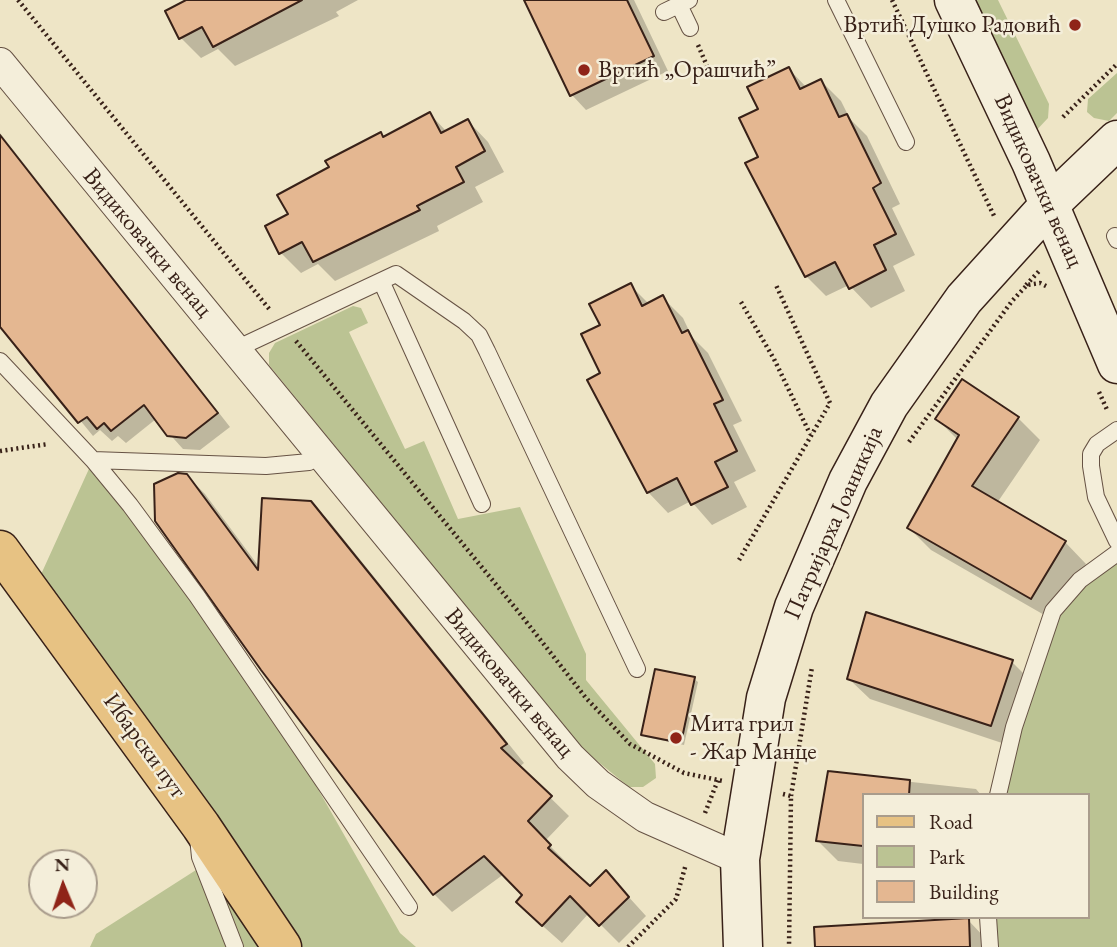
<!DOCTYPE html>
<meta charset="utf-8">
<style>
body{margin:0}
#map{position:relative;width:1117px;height:947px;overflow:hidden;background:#eee5c6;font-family:"EB Garamond",serif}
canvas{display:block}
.legend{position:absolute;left:862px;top:793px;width:228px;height:126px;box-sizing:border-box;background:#f4eeda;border:2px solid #a99c8c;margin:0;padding:9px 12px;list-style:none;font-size:21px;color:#382118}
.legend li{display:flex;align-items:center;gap:14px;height:35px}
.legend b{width:35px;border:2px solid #a99c8c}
.north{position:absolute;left:28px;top:849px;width:70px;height:70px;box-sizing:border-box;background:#f4eeda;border:2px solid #a99c8c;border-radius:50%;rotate:358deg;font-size:19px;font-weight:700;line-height:28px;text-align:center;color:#382118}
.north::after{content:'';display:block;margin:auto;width:24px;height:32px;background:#8f2418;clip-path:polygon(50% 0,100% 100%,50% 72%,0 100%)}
</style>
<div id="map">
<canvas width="1117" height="947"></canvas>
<ul class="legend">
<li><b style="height:9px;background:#e7c283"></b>Road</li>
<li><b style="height:19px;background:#bbc393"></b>Park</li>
<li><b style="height:19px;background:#e4b791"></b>Building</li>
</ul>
<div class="north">N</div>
</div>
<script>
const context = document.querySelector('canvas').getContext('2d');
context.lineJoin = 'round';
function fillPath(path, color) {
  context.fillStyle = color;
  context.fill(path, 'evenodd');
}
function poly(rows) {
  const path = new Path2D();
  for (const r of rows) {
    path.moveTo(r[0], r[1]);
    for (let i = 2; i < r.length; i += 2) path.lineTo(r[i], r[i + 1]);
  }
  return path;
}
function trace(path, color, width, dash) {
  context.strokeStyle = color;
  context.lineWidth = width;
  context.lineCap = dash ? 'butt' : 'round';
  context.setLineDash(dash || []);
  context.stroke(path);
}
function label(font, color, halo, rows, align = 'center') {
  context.font = font + ' "EB Garamond",serif';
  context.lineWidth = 5;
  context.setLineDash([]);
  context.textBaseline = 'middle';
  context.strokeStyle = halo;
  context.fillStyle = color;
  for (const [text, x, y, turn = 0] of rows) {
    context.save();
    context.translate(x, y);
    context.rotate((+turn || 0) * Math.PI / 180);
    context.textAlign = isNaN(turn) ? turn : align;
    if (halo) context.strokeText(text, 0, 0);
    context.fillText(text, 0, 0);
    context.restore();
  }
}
const green = poly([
 [968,0,998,0,1049,104,1048,118,1033,134],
 [1117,73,1117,113,1109,121,1094,118,1087,112,1088,99],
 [353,306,361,308,368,323,349,332,405,449,424,441,458,519,520,507,586,654,586,680,655,764,656,778,643,787,629,787,580,747,269,365,269,353,275,343],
 [93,460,261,689,400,933,416,947,90,947,96,934,221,854,33,592],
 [1117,553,1117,947,990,947,988,917,1087,917,1087,795,998,795,1053,611]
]);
const shadow = poly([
 [190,0,358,0,336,12,339,16,235,66,218,49,201,58,181,38],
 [526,0,634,0,668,71,586,110,572,95],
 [789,69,807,88,821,81,841,101,850,119,867,136,900,204,892,208,915,255,893,266,905,291,871,308,849,285,826,296,806,276,760,158,760,109],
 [430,114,447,132,468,121,488,142,504,172,475,187,483,202,437,226,439,231,335,281,318,264,301,273,281,253,290,215,331,168,380,134,384,138],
 [0,133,230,427,200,450,183,449,156,419,126,443,118,436,112,441,100,430,93,436,0,322],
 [630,285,649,304,662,297,683,318,692,337,708,353,742,421,733,425,756,471,734,482,747,507,712,525,691,501,668,513,648,492,603,374,602,326],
 [1018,418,1040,440,997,503,1065,542,1086,564,1053,620,931,550,909,528,958,440,937,419],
 [186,475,205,494,260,568,310,502,329,521,524,763,519,767,569,816,545,841,568,864,566,866,590,888,606,872,646,916,619,943,589,913,562,943,536,920,525,895,504,874,452,912,434,894],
 [1012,662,1032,682,1011,746,870,699,849,679],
 [694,679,698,682,684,745,646,737,643,734],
 [829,773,976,789,981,795,863,795,863,864,838,861,818,841,821,812,825,812],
 [968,920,988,941,989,947,816,947]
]);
const building = poly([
 [186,0,302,0,213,47,202,27,179,39,165,11,186,0],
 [524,0,627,0,654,56,570,96,524,0],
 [789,67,800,89,821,79,839,117,847,114,881,183,873,188,896,234,874,245,886,270,849,289,835,262,805,277,745,163,758,157,739,118,758,109,747,87,789,67],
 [430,112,441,133,468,119,485,151,456,167,464,182,417,206,420,210,313,262,302,242,279,254,265,226,288,214,277,195,329,167,325,161,381,132,383,137,430,112],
 [0,135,218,413,186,438,167,436,144,405,111,431,104,423,97,429,87,417,78,423,0,327,0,135],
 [631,283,642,306,663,295,682,333,688,330,723,400,714,404,737,451,715,462,728,487,691,505,677,478,647,493,587,380,600,373,581,334,600,325,589,304,631,283],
 [962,379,1019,417,972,486,1066,541,1031,599,907,528,959,435,935,419,962,379],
 [178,473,187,474,258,570,262,498,311,501,507,744,501,748,552,796,528,821,551,845,548,848,590,886,606,870,629,897,599,926,570,896,542,926,516,902,522,895,484,856,433,895,261,670,155,521,154,484,178,473],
 [866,612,1013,660,991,726,847,679,866,612],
 [655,669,695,677,681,743,641,735,655,669],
 [828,771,910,780,909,795,863,795,863,846,816,841,828,771],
 [969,918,970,947,815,947,814,927,969,918]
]);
const path = poly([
 [18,0,270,310],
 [892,0,995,218],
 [698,45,710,73],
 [1063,117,1117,64],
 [1026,285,1041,269],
 [741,302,774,359,810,434],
 [296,341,517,610,586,698,630,744,684,773,723,781],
 [1099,392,1108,412],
 [909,442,1012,301,1027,285,1040,283,1048,287],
 [0,451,48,444],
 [739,560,830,403,776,285],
 [783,794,791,796,789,947],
 [791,796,812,667],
 [705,813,718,780],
 [628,947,676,899,686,864]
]);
const lane = poly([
 [836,0,906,142],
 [679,5,690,28],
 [664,12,689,0],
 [1115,236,1117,240],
 [382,283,482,504],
 [236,349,396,274,464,321,479,335,487,351,637,669],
 [0,361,93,460,130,505,197,596,409,907],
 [1117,430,1097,444,1091,454,1091,466,1096,497,1117,541],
 [93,460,266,466,309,462,321,455],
 [998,795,1014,727,1053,611,1080,580,1117,553],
 [198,838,200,857,235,947],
 [988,917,990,947]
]);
const street = poly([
 [0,63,570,757,598,784,645,817,740,859]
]);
const secondary = poly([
 [954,0,1031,162,1117,364],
 [743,947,740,859,766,698,794,607,848,481,889,405,964,299,1050,204,1117,140]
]);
const primary = poly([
 [0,550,201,826,282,947]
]);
const markers = [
 [1075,25,7,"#8f2418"],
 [584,70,7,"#8f2418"],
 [676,738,7,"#8f2418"]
];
const poiNames = [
 ["Вртић Душко Радовић",1061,25,"right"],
 ["Вртић „Орашчић”",598,70],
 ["Мита грил",690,724],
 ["- Жар Манце",690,752]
];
const streetNames = [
 ["Видиковачки венац",1038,181,66],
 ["Видиковачки венац",147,243,50],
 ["Патријарха Јоаникија",834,523,-66],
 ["Видиковачки венац",509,683,50],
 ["Ибарски пут",144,746,54]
];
fillPath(green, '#bbc393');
fillPath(shadow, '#0003');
fillPath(building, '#e4b791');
trace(building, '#382118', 2);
trace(lane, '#665244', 18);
trace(street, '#665244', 32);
trace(secondary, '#382118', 41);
trace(primary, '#382118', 41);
trace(path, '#382118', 4.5, [2, 3.5]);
trace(lane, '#f4eeda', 16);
trace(street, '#f4eeda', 30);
trace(secondary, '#f4eeda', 38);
trace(primary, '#e7c283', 38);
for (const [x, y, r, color] of markers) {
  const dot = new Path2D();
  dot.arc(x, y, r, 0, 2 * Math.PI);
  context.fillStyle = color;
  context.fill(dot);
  trace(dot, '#f4eeda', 2.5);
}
label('24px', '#382118', '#f4eeda', poiNames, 'left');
label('24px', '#382118', '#f4eeda', streetNames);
</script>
